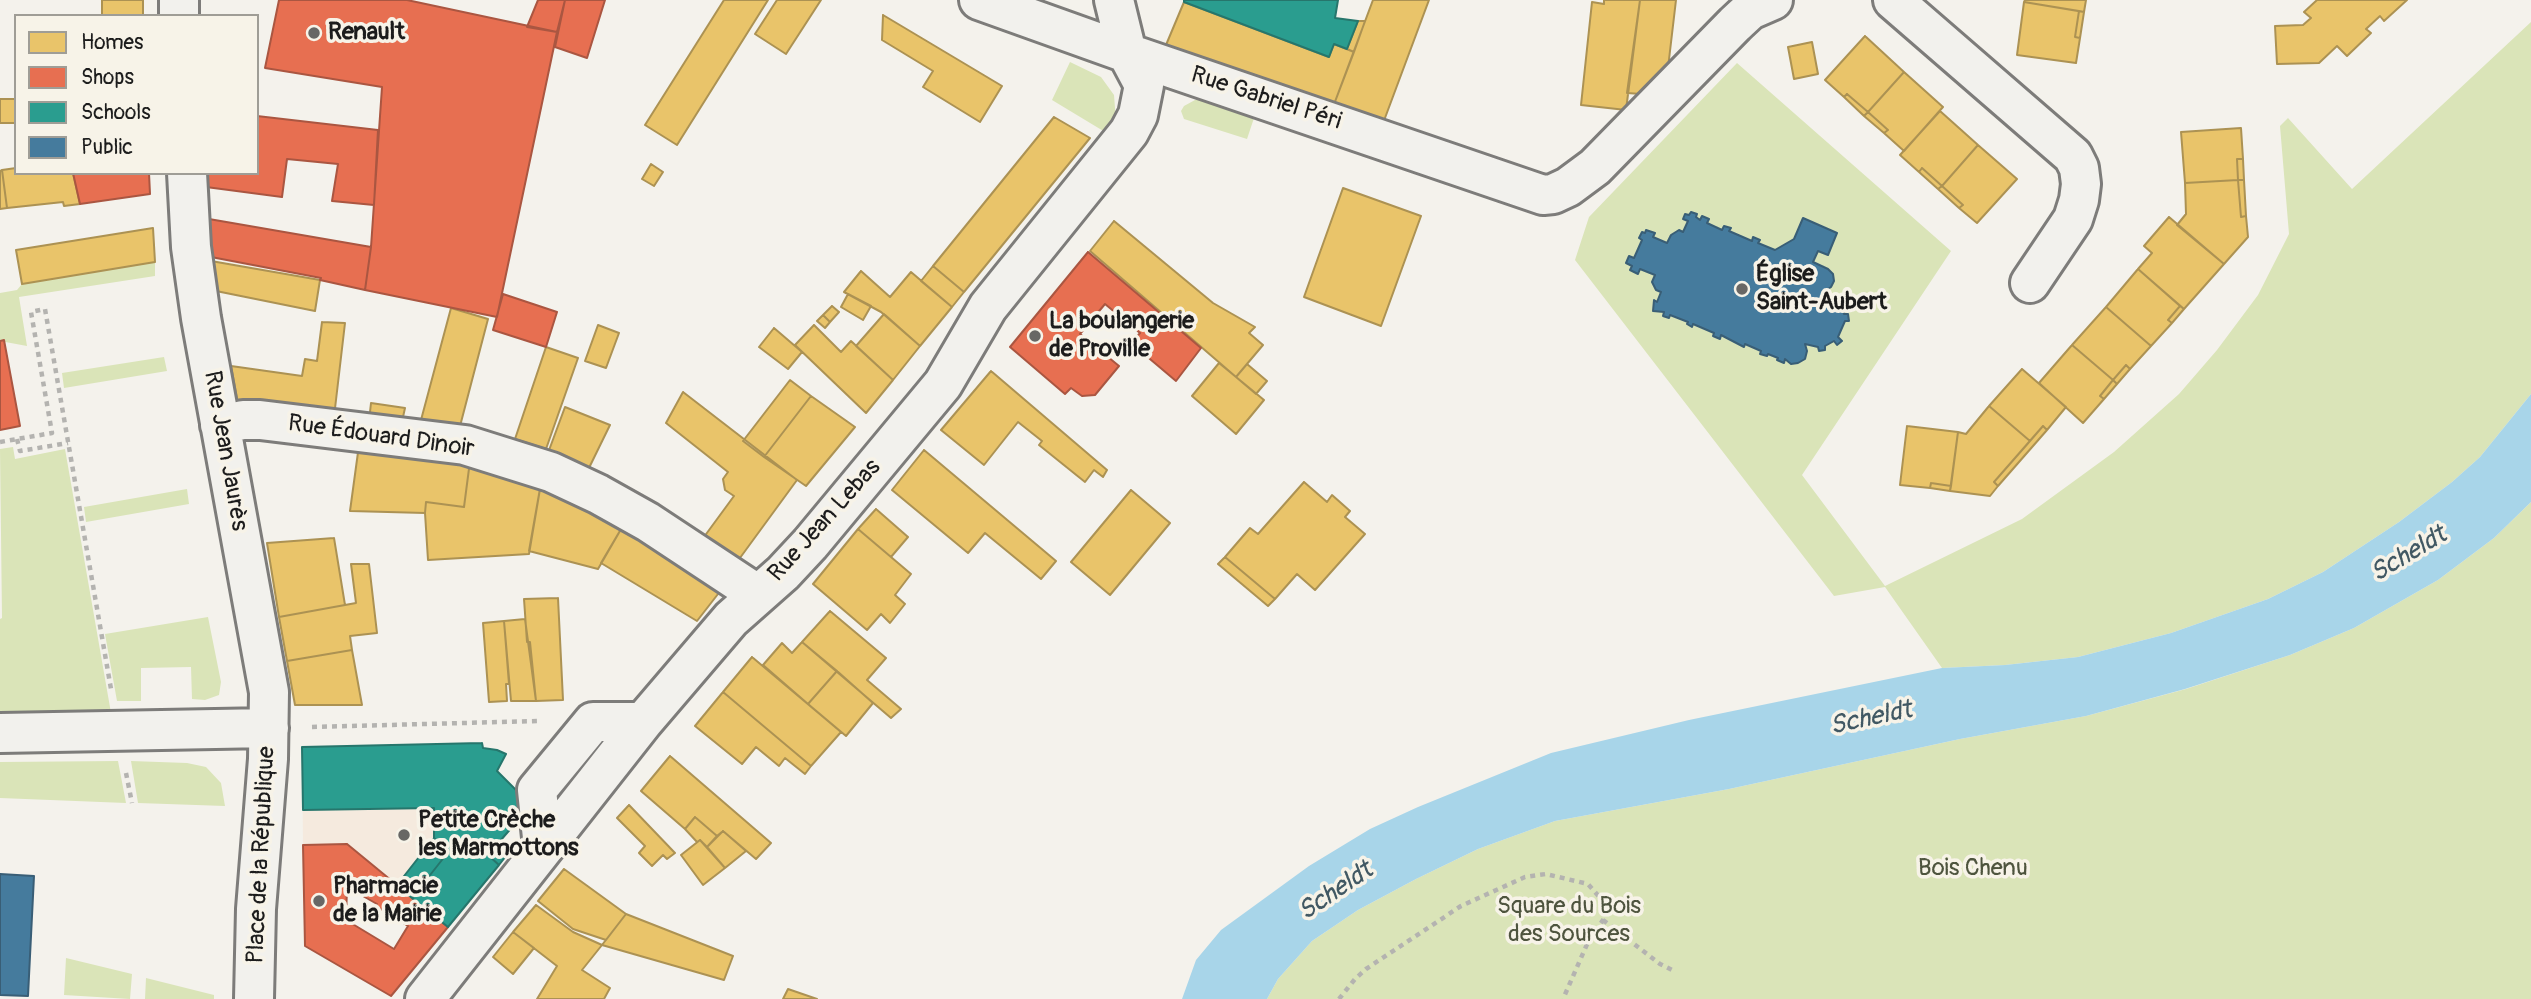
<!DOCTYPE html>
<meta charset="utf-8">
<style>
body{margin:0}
#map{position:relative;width:2531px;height:999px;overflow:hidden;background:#f4f2ec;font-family:Pangolin,sans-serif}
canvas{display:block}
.legend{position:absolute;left:14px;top:14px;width:245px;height:161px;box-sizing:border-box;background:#f7f3e8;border:2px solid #9f9d96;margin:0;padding:9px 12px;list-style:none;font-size:21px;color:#1c1c1c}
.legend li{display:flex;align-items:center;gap:14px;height:35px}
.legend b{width:35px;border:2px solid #9f9d96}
</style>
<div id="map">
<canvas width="2531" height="999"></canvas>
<ul class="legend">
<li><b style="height:19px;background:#e9c46a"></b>Homes</li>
<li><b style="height:19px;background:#e76f51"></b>Shops</li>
<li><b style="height:19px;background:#2a9d8f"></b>Schools</li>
<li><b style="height:19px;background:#457b9d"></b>Public</li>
</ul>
</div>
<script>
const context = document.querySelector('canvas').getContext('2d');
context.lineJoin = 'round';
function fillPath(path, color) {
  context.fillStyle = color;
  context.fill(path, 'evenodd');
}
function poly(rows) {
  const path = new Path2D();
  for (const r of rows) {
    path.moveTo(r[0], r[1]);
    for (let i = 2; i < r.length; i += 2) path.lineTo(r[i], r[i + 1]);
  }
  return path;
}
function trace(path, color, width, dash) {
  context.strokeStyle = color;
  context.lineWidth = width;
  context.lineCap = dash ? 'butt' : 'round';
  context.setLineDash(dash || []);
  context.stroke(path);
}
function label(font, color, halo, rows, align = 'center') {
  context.font = font + ' Pangolin,sans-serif';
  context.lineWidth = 7;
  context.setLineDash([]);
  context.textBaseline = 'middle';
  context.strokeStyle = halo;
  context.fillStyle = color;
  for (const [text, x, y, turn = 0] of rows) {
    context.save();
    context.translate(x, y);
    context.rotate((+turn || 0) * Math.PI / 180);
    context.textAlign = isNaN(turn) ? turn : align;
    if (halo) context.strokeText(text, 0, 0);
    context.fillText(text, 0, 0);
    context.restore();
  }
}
const built = poly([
 [482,743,483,748,497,750,506,754,498,771,516,790,520,805,513,826,495,848,506,856,448,927,347,844,303,845,302,747]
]);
const green = poly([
 [2531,22,2531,394,2480,457,2452,482,2399,522,2323,572,2268,599,2171,633,2078,657,2005,665,1942,668,1885,587,1834,596,1575,260,1589,217,1737,63,1951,251,1802,475,1885,586,2022,519,2114,452,2179,394,2217,350,2258,295,2289,234,2280,126,2288,118,2352,189],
 [1070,62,1101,77,1114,95,1116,121,1105,132,1052,100],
 [1205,99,1255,115,1247,139,1184,119,1181,111,1184,106,1195,100],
 [155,262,155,276,19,297,27,346,0,341,0,293,17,290,22,284],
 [164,357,167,371,64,388,62,373],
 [13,447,15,459,65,449,111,713,0,715,0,619,2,618,0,449],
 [187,489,189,504,86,522,84,507],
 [2531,502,2531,999,1267,999,1278,979,1312,941,1358,910,1416,879,1478,849,1555,821,1729,789,1960,739,2086,716,2186,689,2290,655,2354,628,2438,580,2494,538],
 [208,617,221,682,219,695,205,700,192,699,191,667,141,668,141,701,117,701,105,634],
 [118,761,126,803,0,798,0,762],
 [131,761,187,763,206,767,221,783,225,806,138,803],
 [66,958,132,974,130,999,64,995],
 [146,978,214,995,214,999,145,999]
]);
const water = poly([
 [2531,394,2531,502,2494,538,2438,580,2354,628,2290,655,2185,689,2086,716,1960,739,1729,789,1555,821,1478,849,1416,879,1358,910,1312,941,1278,979,1267,999,1182,999,1196,960,1221,930,1309,866,1370,829,1418,807,1551,753,1689,720,1942,668,2005,665,2078,657,2171,633,2268,599,2323,572,2399,522,2452,482,2480,457]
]);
const homes = poly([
 [102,0,143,0,143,16,102,16,102,0],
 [724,0,768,0,677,145,645,125,724,0],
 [777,0,821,0,786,54,755,34,777,0],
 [1373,0,1429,0,1382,126,1333,107,1373,0],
 [1604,0,1640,0,1626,110,1581,105,1592,2,1604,4,1604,0],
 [1640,0,1676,0,1668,68,1641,94,1627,93,1640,0],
 [2025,0,2086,0,2084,12,2024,2,2025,0],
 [2317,0,2407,0,2384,21,2380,16,2366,29,2371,33,2347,56,2337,46,2319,63,2277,64,2275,26,2303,25,2311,18,2304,12,2317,0],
 [1184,2,1329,57,1334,44,1354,52,1333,107,1166,45,1184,2],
 [2024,2,2079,11,2075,37,2080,38,2076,63,2017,55,2024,2],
 [2079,11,2084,12,2080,38,2075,37,2079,11],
 [883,15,1002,86,980,122,923,87,933,71,882,40,883,15],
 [1358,21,1365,21,1354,52,1347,49,1358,21],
 [1865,36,1904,72,1868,112,1847,94,1844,97,1825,80,1865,36],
 [1812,42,1818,74,1794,79,1788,47,1812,42],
 [1904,72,1943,107,1904,151,1884,133,1888,130,1868,112,1904,72],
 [1847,94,1868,112,1864,116,1844,97,1847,94],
 [0,99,16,99,16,123,0,123,0,99],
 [1940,111,1978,145,1942,186,1922,168,1919,172,1900,155,1940,111],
 [1868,112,1888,130,1884,133,1864,116,1868,112],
 [1054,117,1090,138,964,292,933,266,1054,117],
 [2241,128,2243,159,2237,159,2238,180,2185,183,2181,132,2241,128],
 [1978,145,2017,179,1977,223,1959,208,1963,205,1942,186,1978,145],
 [2237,159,2243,159,2244,180,2238,180,2237,159],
 [651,164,663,172,654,186,642,179,651,164],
 [16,168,16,173,73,173,80,204,64,206,63,202,7,208,2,170,16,168],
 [1922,168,1942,186,1938,189,1919,172,1922,168],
 [2,170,7,208,0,209,0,171,2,170],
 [2238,180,2244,180,2246,216,2241,217,2238,180],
 [2238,180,2241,217,2246,216,2248,237,2224,264,2177,225,2186,214,2185,183,2238,180],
 [1942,186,1963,205,1959,208,1938,189,1942,186],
 [1343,188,1421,216,1381,326,1304,297,1343,188],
 [2169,217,2224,264,2184,309,2138,269,2152,253,2144,246,2169,217],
 [1114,221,1213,303,1255,327,1249,333,1263,345,1236,377,1090,251,1114,221],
 [153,228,155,262,22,284,16,250,153,228],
 [211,261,320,280,315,311,216,291,211,261],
 [933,266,964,292,952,307,921,281,933,266],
 [2138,269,2180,306,2168,320,2172,323,2151,346,2106,307,2138,269],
 [861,271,890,297,911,272,952,307,920,346,881,312,844,292,861,271],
 [848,294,871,306,863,320,841,307,848,294],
 [832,306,839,312,830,322,823,315,832,306],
 [2180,306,2184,309,2172,323,2168,320,2180,306],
 [2106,307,2151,346,2130,369,2126,365,2113,380,2072,345,2106,307],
 [451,308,488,319,459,430,421,420,451,308],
 [884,314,920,346,893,380,856,346,884,314],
 [823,315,830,322,825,328,817,321,823,315],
 [322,322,345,323,334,417,238,404,231,366,302,376,305,359,317,361,322,322],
 [598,325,619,333,606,368,585,361,598,325],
 [814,325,841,352,851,341,893,380,866,413,795,345,814,325],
 [774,328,802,352,788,369,759,347,774,328],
 [2072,345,2113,380,2100,396,2104,399,2083,423,2039,383,2072,345],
 [546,347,578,358,546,449,515,439,546,347],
 [1219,363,1264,400,1236,434,1192,396,1219,363],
 [1247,364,1267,381,1256,394,1236,377,1247,364],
 [2126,365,2130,369,2117,384,2113,380,2126,365],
 [2022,369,2066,407,2047,430,2043,426,2030,441,1989,406,2022,369],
 [991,371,1107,470,1103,477,1094,470,1085,482,1039,445,1042,441,1018,422,984,465,941,430,991,371],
 [790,380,811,396,764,457,743,441,790,380],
 [2113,380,2117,384,2104,399,2100,396,2113,380],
 [683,392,797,480,737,562,701,541,734,496,725,490,723,479,728,472,666,423,683,392],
 [811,396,855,427,806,486,764,457,811,396],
 [371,403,405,408,401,426,369,421,371,403],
 [1989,406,2030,441,1994,482,1998,486,1990,496,1950,491,1958,432,1966,434,1989,406],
 [565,407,610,425,587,472,548,453,565,407],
 [1907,426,1958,432,1951,486,1931,483,1930,488,1900,485,1907,426],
 [2043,426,2047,430,1998,486,1994,482,2043,426],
 [359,445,470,461,464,507,426,502,425,513,350,511,359,445],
 [924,450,1056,561,1041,579,985,533,968,553,892,490,924,450],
 [470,461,541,483,529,554,428,560,425,513,426,502,464,507,470,461],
 [1304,482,1327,502,1332,495,1350,511,1345,517,1365,534,1315,590,1297,574,1275,599,1225,557,1250,528,1258,534,1304,482],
 [541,483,624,524,598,569,529,551,541,483],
 [1931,483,1951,486,1950,491,1930,488,1931,483],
 [1131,490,1170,523,1110,595,1071,562,1131,490],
 [876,509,908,537,891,557,858,529,876,509],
 [624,524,725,585,697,621,601,563,624,524],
 [858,529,911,574,895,595,905,604,890,623,881,614,867,630,813,584,858,529],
 [334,538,345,605,279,617,267,543,334,538],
 [1225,557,1275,599,1268,606,1218,564,1225,557],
 [351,564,369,564,377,633,350,636,352,650,287,661,279,617,356,603,351,564],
 [558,598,563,700,536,701,530,642,527,642,524,599,558,598],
 [830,611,886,658,867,680,901,709,891,718,802,642,830,611],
 [525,619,536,701,511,701,504,621,525,619],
 [504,621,509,684,506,684,507,701,489,702,483,623,504,621],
 [802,642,837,671,808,704,763,665,782,643,792,653,802,642],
 [352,650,362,705,295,705,287,661,352,650],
 [752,657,841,732,811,766,723,692,752,657],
 [837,671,873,703,846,736,808,704,837,671],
 [723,692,811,766,805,774,785,758,779,766,756,747,742,764,695,726,723,692],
 [670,756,771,843,756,859,723,831,717,836,695,817,685,829,641,791,670,756],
 [629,805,675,853,667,859,663,855,652,866,639,853,645,846,617,818,629,805],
 [695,817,717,836,707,847,700,840,697,842,685,829,695,817],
 [723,831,746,851,725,868,707,847,723,831],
 [700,840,725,868,703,885,681,855,700,840],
 [564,869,626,914,606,940,573,929,538,901,564,869],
 [536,905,573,932,602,945,582,970,610,988,604,999,537,999,557,966,513,932,536,905],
 [626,914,733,956,724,980,602,945,626,914],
 [513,932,534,948,513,974,493,957,513,932],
 [788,989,817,999,783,999,788,989]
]);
const shops = poly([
 [279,0,407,0,557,32,497,317,365,290,371,247,382,87,265,68,279,0],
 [538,0,565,0,557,32,527,27,538,0],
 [565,0,605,0,587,58,555,47,565,0],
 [257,116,378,130,374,205,332,201,338,164,287,159,282,197,206,187,206,173,257,173,257,116],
 [73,173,149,173,150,194,80,204,73,173],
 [209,219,371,247,365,290,320,280,321,278,211,257,209,219],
 [1088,252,1201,348,1176,381,1131,343,1140,333,1105,304,1080,334,1119,366,1095,395,1082,396,1071,388,1065,394,1010,347,1088,252],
 [503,294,557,312,546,347,493,330,503,294],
 [4,340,20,426,0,430,0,341,4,340],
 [347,844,448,927,391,996,305,946,303,845,347,844],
 [347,887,377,904,376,906,408,926,394,949,346,920,347,887]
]);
const schools = poly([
 [1184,0,1338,0,1335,18,1358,21,1347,49,1334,44,1329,57,1184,2,1184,0],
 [482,743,483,748,497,750,506,754,497,771,516,790,520,805,513,826,488,855,499,865,448,927,412,898,449,851,434,838,434,808,303,810,302,747,482,743],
 [434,838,449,851,412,898,397,885,434,838],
 [495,848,506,856,499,865,488,855,495,848]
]);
const public = poly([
 [1691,212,1697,214,1696,217,1700,220,1702,216,1709,219,1707,223,1722,230,1724,226,1731,228,1729,231,1752,241,1753,237,1760,240,1758,243,1775,250,1794,239,1803,218,1837,233,1828,255,1818,251,1813,262,1828,269,1833,274,1834,281,1831,287,1825,291,1838,300,1842,297,1846,304,1842,306,1844,314,1848,314,1849,321,1845,321,1838,337,1842,341,1837,345,1834,341,1825,346,1825,350,1819,351,1818,347,1805,344,1807,351,1805,359,1798,363,1791,364,1785,359,1784,363,1777,360,1778,358,1768,354,1767,356,1760,354,1761,351,1745,344,1744,347,1721,335,1720,339,1713,336,1714,333,1693,324,1692,327,1687,324,1688,322,1670,315,1669,318,1663,316,1664,312,1653,311,1654,300,1657,302,1661,292,1656,290,1652,282,1655,275,1640,269,1638,274,1630,270,1632,266,1626,263,1629,256,1634,258,1642,240,1639,238,1642,232,1645,233,1646,230,1655,233,1653,237,1667,243,1671,235,1679,230,1683,232,1688,221,1683,219,1685,214,1689,215,1691,212],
 [0,874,34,876,28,996,0,995,0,874]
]);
const path = poly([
 [17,439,20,451,68,443],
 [0,442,52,433,31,312,45,309,111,689],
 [312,727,538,721],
 [126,773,132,803],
 [1603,920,1660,964,1674,971],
 [1339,999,1355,979,1366,969,1461,906,1525,877,1546,874,1588,884,1603,901,1605,910,1603,920,1588,942,1563,999]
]);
const minor = poly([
 [179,0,179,16],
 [979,0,1127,53,1543,195,1553,194,1568,187,1595,167,1735,24,1750,10,1773,0],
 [1893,0,2073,156,2079,168,2081,184,2079,200,2073,219,2030,283],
 [187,173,191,247,201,318,269,692,268,759,256,909,254,999],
 [220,425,243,420,260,420,465,445,551,472,598,494,648,522,757,594],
 [0,733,269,728],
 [543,847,537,790,593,722,643,722],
 [425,999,643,722,731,619,783,573,810,544,943,384,988,307,1129,132,1138,115,1144,85,1127,53,1114,0]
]);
const markers = [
 [314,33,7,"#686765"],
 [1742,289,7,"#686765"],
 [1035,336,7,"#686765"],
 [404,835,7,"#686765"],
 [319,901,7,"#686765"]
];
const poiNames = [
 ["Renault",328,33],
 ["Église",1756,275],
 ["Saint-Aubert",1756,303],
 ["La boulangerie",1049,322],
 ["de Proville",1049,350],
 ["Petite Crèche",418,821],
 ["les Marmottons",418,849],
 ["Pharmacie",333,887],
 ["de la Mairie",333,915]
];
const streetNames = [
 ["Rue Gabriel Péri",1266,99,18],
 ["Rue Édouard Dinoir",381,437,8],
 ["Rue Jean Jaurès",225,451,80],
 ["Rue Jean Lebas",825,521,-48],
 ["Place de la République",262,855,-87]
];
const parkNames = [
 ["Bois Chenu",1973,869],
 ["Square du Bois",1569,907],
 ["des Sources",1569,935]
];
const waterNames = [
 ["Scheldt",2409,555,-31],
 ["Scheldt",1871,719,-12],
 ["Scheldt",1336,892,-34]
];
fillPath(built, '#f5eade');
fillPath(green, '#dae4b8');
fillPath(water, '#a8d5e9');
fillPath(homes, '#e9c46a');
trace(homes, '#ac9253', 2);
fillPath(shops, '#e76f51');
trace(shops, '#aa5641', 2);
fillPath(schools, '#2a9d8f');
trace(schools, '#26766c', 2);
fillPath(public, '#457b9d');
trace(public, '#395e76', 2);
trace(minor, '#7d7c7a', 44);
trace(path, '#b4b3b0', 4.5, [5, 5]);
trace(minor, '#f2f1ed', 38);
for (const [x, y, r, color] of markers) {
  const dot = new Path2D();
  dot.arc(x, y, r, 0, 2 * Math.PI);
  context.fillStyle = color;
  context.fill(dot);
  trace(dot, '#f7f3e8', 2.5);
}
label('bold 24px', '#1c1c1c', '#f7f3e8', poiNames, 'left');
label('24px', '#1c1c1c', '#f7f3e8', streetNames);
label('24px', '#4e543e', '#f7f3e8', parkNames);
label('italic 26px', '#415863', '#f7f3e8', waterNames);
</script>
